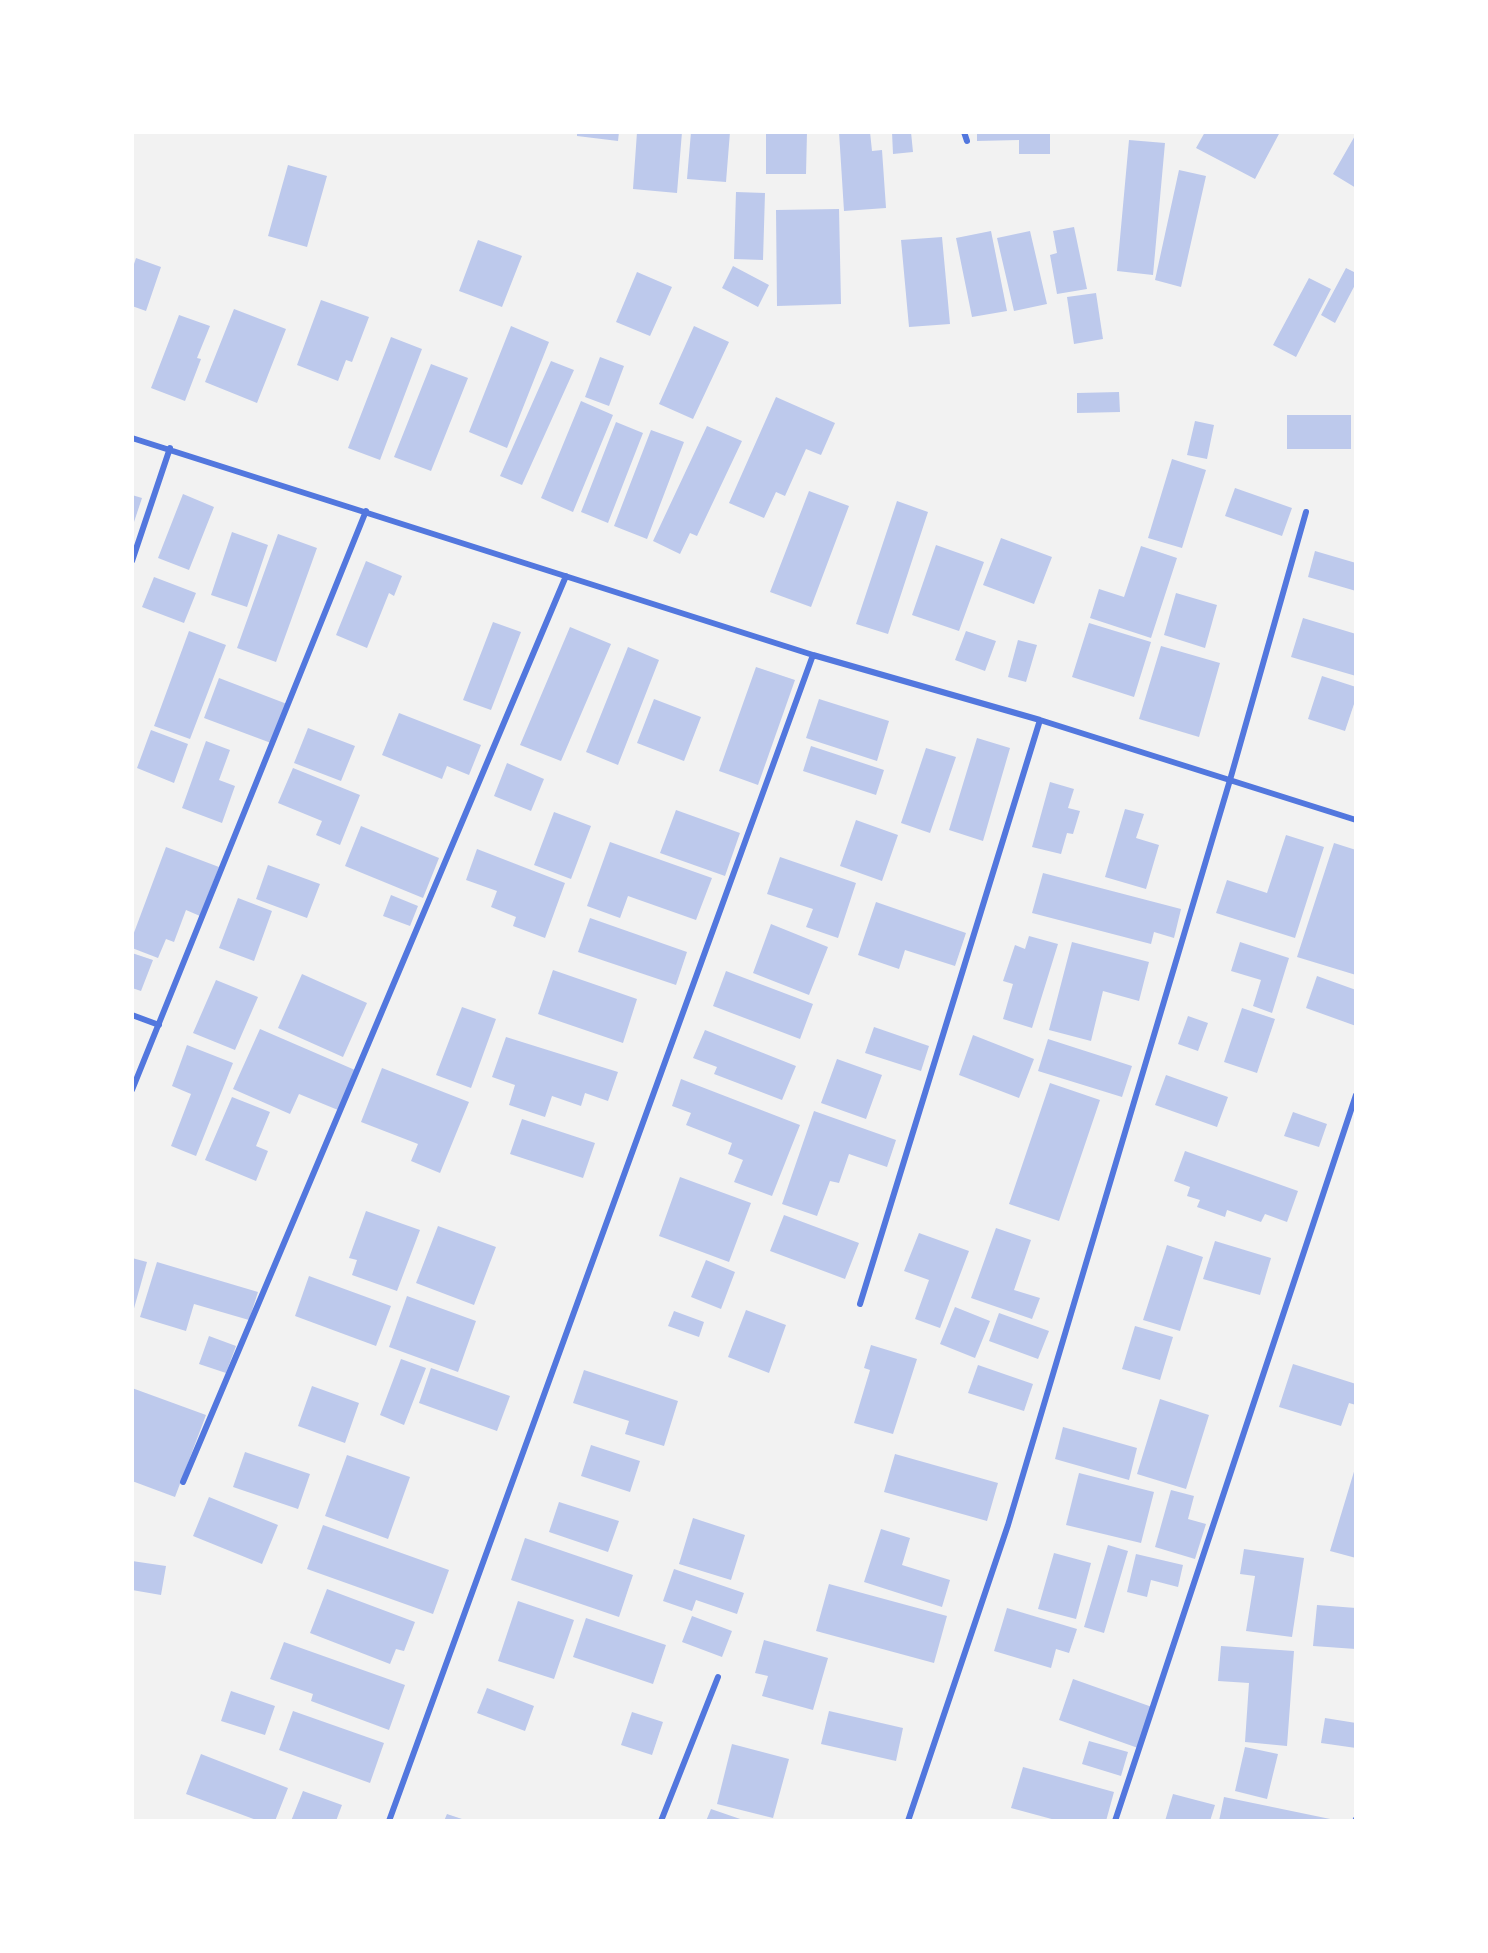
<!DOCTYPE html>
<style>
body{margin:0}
#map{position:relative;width:1488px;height:1953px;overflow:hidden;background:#f2f2f2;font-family:Raleway,sans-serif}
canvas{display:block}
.frame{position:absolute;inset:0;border:134px solid #fff;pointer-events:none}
</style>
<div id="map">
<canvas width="1488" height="1953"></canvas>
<div class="frame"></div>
</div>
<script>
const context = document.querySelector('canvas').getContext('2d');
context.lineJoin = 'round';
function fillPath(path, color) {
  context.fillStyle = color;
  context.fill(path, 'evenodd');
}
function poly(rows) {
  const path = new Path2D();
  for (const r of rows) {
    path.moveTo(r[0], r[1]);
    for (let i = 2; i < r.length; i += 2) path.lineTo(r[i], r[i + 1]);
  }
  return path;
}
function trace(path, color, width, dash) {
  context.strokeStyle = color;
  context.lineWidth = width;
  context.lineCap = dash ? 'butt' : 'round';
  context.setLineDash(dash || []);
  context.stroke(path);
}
const building = poly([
 [577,132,619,132,618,141,577,136],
 [637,132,682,132,677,193,633,189],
 [691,132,730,132,726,182,687,179],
 [766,132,807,132,806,174,766,174],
 [839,132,870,132,872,151,882,150,886,208,844,211],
 [892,132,911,132,913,152,893,154],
 [977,132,1050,132,1050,154,1019,154,1019,140,977,141],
 [1205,132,1280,132,1255,179,1196,148],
 [1356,134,1356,188,1333,174],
 [1129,140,1165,143,1153,275,1117,271],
 [288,165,327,176,307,247,268,236],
 [1179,170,1206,176,1181,287,1155,280],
 [736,192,765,193,763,260,734,259],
 [839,209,841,304,777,306,776,210],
 [1074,227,1087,289,1057,294,1050,255,1057,253,1053,231],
 [991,231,1007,311,972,317,956,238],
 [1030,231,1047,304,1014,311,997,238],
 [942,237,950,324,909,327,901,240],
 [478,240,522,256,502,307,459,291],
 [136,258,161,267,146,311,132,306,132,270],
 [733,266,769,285,758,307,722,288],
 [1346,268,1356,273,1356,283,1335,323,1321,315],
 [637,272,672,287,650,336,616,322],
 [1309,278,1331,289,1296,357,1273,345],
 [1096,293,1103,339,1074,344,1067,297],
 [321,300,369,317,352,362,346,360,338,381,297,365],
 [234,309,286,329,257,403,205,382],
 [179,315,210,326,197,358,201,359,185,401,151,388],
 [511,326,549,342,507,448,469,432],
 [694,326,729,342,693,419,659,404],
 [391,337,422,349,380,460,348,448],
 [600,357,624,366,609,406,585,397],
 [551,361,574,370,522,485,500,476],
 [431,364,468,378,431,471,394,457],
 [1119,392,1120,412,1077,413,1077,393],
 [776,397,835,423,821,455,806,449,785,496,776,492,764,518,729,503],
 [581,401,613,415,573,512,541,498],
 [1287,415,1351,415,1351,449,1287,449],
 [1195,421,1214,425,1207,459,1187,455],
 [616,422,643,433,608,523,581,512],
 [707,426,742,441,697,536,690,533,680,554,653,541],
 [651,430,684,442,647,539,614,526],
 [1172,459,1206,470,1182,548,1148,538],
 [1235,488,1292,508,1282,536,1225,516],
 [809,491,849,506,811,607,770,592],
 [183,494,214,507,189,570,158,558],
 [132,495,142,498,132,528],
 [897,501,928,512,888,634,856,624],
 [232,532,268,545,247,607,211,595],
 [278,534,317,548,276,662,237,648],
 [1001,538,1052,557,1034,604,983,585],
 [936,545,984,562,959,631,912,615],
 [1141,546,1177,558,1151,638,1090,618,1099,589,1124,597],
 [1315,551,1356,563,1356,591,1308,577],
 [366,561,402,576,394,596,389,593,367,648,336,635],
 [154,577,196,593,184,623,142,607],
 [1176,593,1217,605,1205,648,1164,635],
 [1303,618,1356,634,1356,676,1291,657],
 [493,622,521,632,491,710,463,700],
 [1089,623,1151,642,1134,697,1072,677],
 [570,627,611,644,561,761,520,745],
 [189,631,226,645,190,739,154,726],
 [966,631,996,641,985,671,955,660],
 [1018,640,1037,645,1026,682,1008,677],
 [1161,646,1220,663,1199,737,1139,719],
 [628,647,659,660,618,765,586,752],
 [756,667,795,680,758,785,719,771],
 [1322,676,1356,687,1356,698,1345,731,1308,719],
 [219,678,287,704,271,743,204,718],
 [654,699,701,717,684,761,637,743],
 [819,699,889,721,877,761,806,738],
 [399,713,481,745,469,775,447,766,442,779,382,755],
 [308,728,355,746,341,781,294,763],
 [151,730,188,744,174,783,137,768],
 [977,738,1010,748,983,841,949,830],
 [206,741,230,750,219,780,235,786,222,823,182,808],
 [811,746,884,770,876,795,803,771],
 [926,748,956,757,930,833,901,823],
 [507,763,544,779,531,811,494,796],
 [293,768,360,795,340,845,316,835,322,821,278,803],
 [1050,782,1074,789,1068,808,1080,811,1073,834,1067,833,1061,854,1032,847],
 [1125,809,1144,814,1136,838,1159,845,1146,889,1105,877],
 [676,810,740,833,725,876,660,853],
 [554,812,591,826,571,879,534,865],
 [856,820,898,835,882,881,840,866],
 [361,826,439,858,423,898,345,866],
 [1286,835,1324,847,1295,938,1216,913,1227,880,1267,893],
 [610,842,712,878,696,920,628,896,620,918,587,906],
 [1334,843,1356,850,1354,891,1356,892,1356,975,1297,957],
 [166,847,219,867,200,916,186,910,174,942,166,939,158,958,132,948,132,938],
 [477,849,565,883,545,938,513,926,516,917,491,907,497,891,466,880],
 [780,857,856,883,838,938,806,927,813,909,767,894],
 [268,865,320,884,307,918,256,899],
 [1043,873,1181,909,1174,938,1154,932,1151,944,1032,913],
 [391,895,418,906,410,926,383,916],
 [238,898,272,911,254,961,219,948],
 [876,902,966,933,955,966,905,950,899,969,858,955],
 [590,918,687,952,676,985,578,952],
 [771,924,828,947,809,995,753,973],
 [1029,936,1058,944,1032,1028,1003,1019,1013,984,1003,981,1015,945,1025,949],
 [1072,942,1149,962,1139,1001,1103,991,1091,1041,1049,1030],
 [1240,942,1289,958,1272,1013,1253,1006,1261,980,1231,971],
 [132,953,153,960,141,991,132,988],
 [553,970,637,999,623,1043,538,1014],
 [726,971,813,1004,800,1039,713,1006],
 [302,974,367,1003,343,1057,278,1028],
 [1317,976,1356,990,1356,1026,1306,1008],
 [216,980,258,997,235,1050,193,1033],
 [462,1007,496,1019,471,1088,436,1075],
 [1242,1008,1275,1019,1257,1073,1224,1062],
 [1188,1016,1208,1023,1198,1051,1178,1044],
 [874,1027,929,1046,921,1071,865,1053],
 [260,1029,355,1070,338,1110,299,1094,290,1114,233,1089],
 [705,1030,796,1066,782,1100,714,1074,717,1067,693,1058],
 [973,1035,1034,1059,1019,1098,959,1075],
 [506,1037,618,1072,608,1101,585,1093,581,1106,552,1096,545,1117,509,1105,515,1085,492,1077],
 [1048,1039,1132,1066,1122,1097,1038,1071],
 [187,1045,233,1063,196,1156,171,1146,191,1094,172,1086],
 [837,1059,882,1075,866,1119,821,1103],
 [382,1068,469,1102,440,1173,411,1161,418,1144,361,1122],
 [1166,1075,1228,1097,1217,1127,1155,1105],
 [681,1079,800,1125,772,1196,734,1182,743,1160,728,1154,732,1143,686,1125,691,1113,672,1106],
 [1050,1083,1100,1100,1059,1221,1009,1204],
 [232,1097,270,1112,256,1146,268,1151,256,1181,205,1160],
 [814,1111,896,1140,887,1167,849,1154,839,1183,830,1181,817,1216,782,1204],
 [1293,1112,1327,1124,1319,1147,1284,1136],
 [522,1119,595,1143,583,1178,510,1154],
 [1185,1151,1298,1191,1287,1222,1265,1214,1261,1222,1227,1210,1225,1217,1197,1207,1200,1200,1187,1196,1190,1187,1174,1181],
 [680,1177,751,1203,729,1262,659,1236],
 [366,1211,420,1230,397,1291,352,1275,357,1260,349,1258],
 [784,1215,859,1243,845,1279,770,1251],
 [438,1226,496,1247,474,1305,416,1283],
 [996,1228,1031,1240,1014,1290,1040,1298,1032,1319,971,1298],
 [919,1233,969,1251,940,1328,915,1319,929,1280,904,1271],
 [1215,1241,1271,1258,1260,1295,1203,1279],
 [1167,1245,1203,1257,1180,1331,1143,1320],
 [132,1258,147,1262,133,1312,132,1312],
 [706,1260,735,1272,721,1309,691,1297],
 [157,1262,258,1292,249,1320,194,1304,186,1331,140,1317],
 [309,1276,391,1306,376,1346,295,1316],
 [407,1296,476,1321,458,1372,389,1347],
 [955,1307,990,1321,975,1358,940,1344],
 [746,1310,786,1325,769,1373,728,1357],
 [674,1311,704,1322,699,1337,668,1326],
 [999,1313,1049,1331,1038,1359,989,1341],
 [1135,1326,1173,1337,1160,1380,1122,1369],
 [209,1336,236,1346,226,1373,199,1364],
 [871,1345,917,1359,893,1434,854,1423,870,1370,864,1368],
 [401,1359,426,1368,404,1425,380,1415],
 [1293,1364,1356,1384,1356,1405,1349,1403,1341,1426,1279,1407],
 [978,1365,1033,1384,1024,1411,968,1393],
 [431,1368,510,1396,497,1431,419,1403],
 [584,1370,678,1401,664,1446,625,1434,629,1421,573,1403],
 [312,1386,359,1403,345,1443,298,1426],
 [132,1388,206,1415,175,1497,132,1481],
 [1160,1399,1209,1415,1186,1489,1137,1474],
 [1063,1427,1137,1448,1129,1480,1055,1459],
 [591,1445,640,1461,630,1492,581,1476],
 [245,1452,310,1474,298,1509,233,1487],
 [895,1454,998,1483,987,1521,884,1492],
 [347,1455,410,1477,388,1539,325,1516],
 [1356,1465,1356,1558,1330,1551],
 [1079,1473,1154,1492,1141,1543,1066,1525],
 [1171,1490,1194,1496,1188,1519,1206,1524,1195,1559,1155,1547],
 [209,1497,278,1525,262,1564,193,1536],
 [559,1502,619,1521,608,1552,549,1532],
 [693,1518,745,1535,731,1580,679,1564],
 [323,1525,449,1570,433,1614,307,1569],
 [881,1529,910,1538,902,1565,950,1580,942,1607,864,1582],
 [525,1538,633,1575,619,1617,511,1580],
 [1108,1545,1128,1551,1104,1633,1084,1627],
 [1244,1549,1304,1558,1292,1637,1246,1631,1255,1576,1240,1574],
 [1054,1553,1091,1563,1076,1619,1038,1609],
 [1136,1554,1183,1565,1178,1587,1151,1580,1147,1597,1127,1592],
 [132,1561,166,1566,161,1595,132,1590],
 [674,1569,744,1593,737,1614,696,1600,692,1611,663,1601],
 [829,1584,947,1616,934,1663,816,1631],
 [327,1589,415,1622,404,1651,396,1649,390,1664,310,1633],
 [518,1601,574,1620,554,1679,498,1661],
 [1317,1605,1356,1608,1356,1649,1313,1646],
 [1007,1608,1077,1629,1069,1653,1056,1649,1051,1668,994,1651],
 [692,1616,732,1631,722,1657,682,1642],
 [586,1618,666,1645,653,1684,573,1657],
 [764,1640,828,1658,813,1710,762,1696,768,1676,755,1673],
 [284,1642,405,1685,389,1730,311,1701,313,1694,270,1679],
 [1221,1646,1294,1651,1287,1746,1245,1742,1249,1683,1218,1681],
 [1073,1679,1152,1707,1138,1748,1059,1720],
 [487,1688,534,1706,525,1731,477,1713],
 [231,1691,275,1706,265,1735,221,1721],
 [293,1711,384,1743,370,1783,279,1750],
 [829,1711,903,1728,896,1761,821,1744],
 [632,1712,663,1722,652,1755,621,1745],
 [1325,1718,1356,1723,1356,1748,1321,1743],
 [1089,1741,1128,1752,1121,1776,1082,1764],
 [732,1744,789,1759,773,1818,717,1804],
 [1245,1747,1278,1754,1267,1799,1235,1791],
 [201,1754,288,1788,275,1821,259,1821,186,1794],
 [1023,1767,1114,1792,1106,1821,1059,1821,1011,1808],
 [303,1791,342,1805,336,1821,291,1821],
 [1173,1794,1215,1805,1210,1821,1165,1821],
 [1224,1797,1335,1820,1335,1821,1219,1821],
 [711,1809,746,1821,706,1821],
 [447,1814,468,1821,444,1821]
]);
const minor = poly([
 [964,132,967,141],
 [132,438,813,655,1040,720,1356,820],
 [132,561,170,448],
 [132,1015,159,1025],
 [132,1090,366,511],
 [860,1304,1040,720],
 [183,1482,566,576],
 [389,1821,813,655],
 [661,1821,718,1677],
 [908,1821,1008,1525,1230,780,1306,512],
 [1115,1821,1356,1095],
 [1355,1821,1356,1819]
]);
fillPath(building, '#bdc9ec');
trace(minor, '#5277de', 6);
</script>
